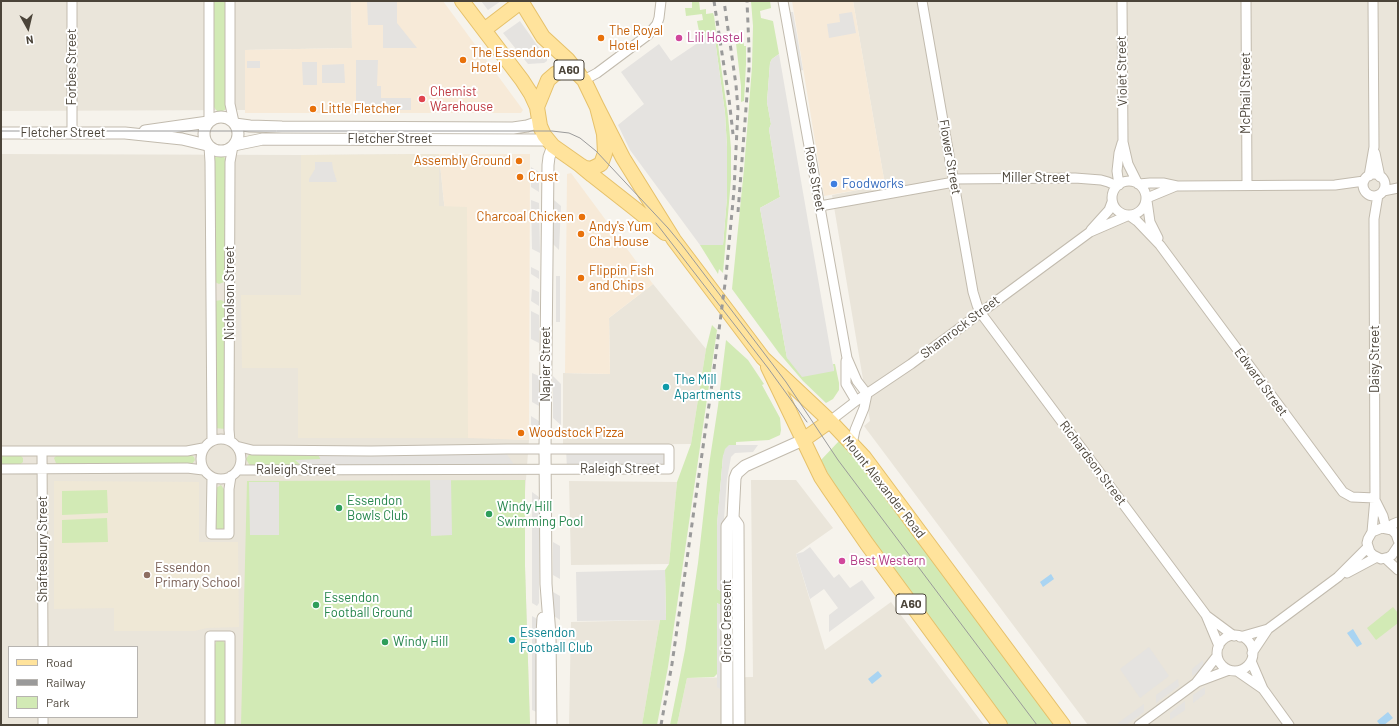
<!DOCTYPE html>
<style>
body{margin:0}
#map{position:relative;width:1399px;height:726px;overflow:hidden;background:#f6f3ec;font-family:Barlow,sans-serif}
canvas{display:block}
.frame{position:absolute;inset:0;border:2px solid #4b4439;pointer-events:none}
.legend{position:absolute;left:8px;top:646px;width:130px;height:72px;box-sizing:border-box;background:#fff;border:1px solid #b7b4b0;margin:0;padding:5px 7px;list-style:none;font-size:12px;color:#4b4439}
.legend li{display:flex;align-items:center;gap:8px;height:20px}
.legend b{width:20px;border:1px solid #b7b4b0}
.north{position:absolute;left:8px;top:8px;width:40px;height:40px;-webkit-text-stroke:3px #fff;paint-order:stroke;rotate:172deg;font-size:11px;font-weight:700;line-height:16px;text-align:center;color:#4b4439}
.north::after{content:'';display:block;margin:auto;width:14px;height:18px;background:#4b4439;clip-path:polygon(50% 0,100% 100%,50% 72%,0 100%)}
</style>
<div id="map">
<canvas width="1399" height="726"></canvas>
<div class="frame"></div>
<ul class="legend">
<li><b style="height:5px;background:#ffe39c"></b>Road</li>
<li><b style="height:5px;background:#9a9a9a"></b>Railway</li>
<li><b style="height:11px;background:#d2eab5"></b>Park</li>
</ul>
<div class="north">N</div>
</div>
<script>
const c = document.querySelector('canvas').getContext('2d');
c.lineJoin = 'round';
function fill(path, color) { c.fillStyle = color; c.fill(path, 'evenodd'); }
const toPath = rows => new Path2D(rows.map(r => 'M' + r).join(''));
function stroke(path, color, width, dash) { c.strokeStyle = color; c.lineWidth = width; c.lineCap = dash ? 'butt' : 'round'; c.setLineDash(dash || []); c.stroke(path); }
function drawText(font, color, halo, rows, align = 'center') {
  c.font = font + ' Barlow,sans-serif'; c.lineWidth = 4; c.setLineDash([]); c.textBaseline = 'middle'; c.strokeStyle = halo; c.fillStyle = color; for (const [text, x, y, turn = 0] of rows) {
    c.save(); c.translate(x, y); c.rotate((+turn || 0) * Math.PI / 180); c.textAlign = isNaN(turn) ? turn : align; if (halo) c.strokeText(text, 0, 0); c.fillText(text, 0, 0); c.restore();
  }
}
fill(toPath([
 [1,1,351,1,352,48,245,50,245,110,1,111],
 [853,1,1398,1,1398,725,1088,725,864,426,870,421,832,195,885,185],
 [1,154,301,155,439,154,468,437,529,440,525,492,525,566,530,725,1,725],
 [9,647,137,647,137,717,9,717],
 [653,284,706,349,691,444,563,445,563,373,610,374,609,318],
 [751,480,796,480,833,528,796,554,825,650,891,602,984,725,677,725,687,678,753,677],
 [569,481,677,482,669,564,571,565],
 [660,620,642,725,569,725,571,622]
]), '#eae5da');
fill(toPath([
 [351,1,443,1,523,110,521,113,245,113,245,50,352,48],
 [792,1,853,1,885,185,824,196],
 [439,154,530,154,529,440,468,438],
 [571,173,653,284,609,318,610,374,565,373,567,174]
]), '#f7ead8');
fill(toPath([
 [439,154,439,206,467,207,468,438,298,438,298,368,242,368,241,295,301,295,301,155],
 [54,481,199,482,199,542,238,542,239,627,207,628,195,631,114,631,114,608,54,609]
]), '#efe8d6');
fill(toPath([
 [213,1,225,1,226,106,225,110,220,112,217,111,214,107],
 [692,1,699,1,700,10,706,9,706,14,713,13,714,16,728,116,731,148,731,179,723,273,719,269,718,274,700,245,723,245,727,197,727,147,725,113,714,32,701,41,697,21,703,20,702,14,686,16,685,8,692,8],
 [751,1,770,1,771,8,760,11,761,18,773,21,779,54,772,59,770,63,767,102,771,124,769,129,780,197,760,208,787,358,834,371,833,364,835,364,839,383,839,390,833,399,826,403,803,381,779,353,732,289,744,169,752,67,753,26],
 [743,34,744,46,746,46,746,64,744,101,741,102,741,86,735,35],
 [217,155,224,156,226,163,226,278,224,282,219,284,215,282,214,278,214,158],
 [221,300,223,301,225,304,226,429,214,428,215,301],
 [712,325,717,330,668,667,657,725,642,725,660,620,666,620,665,570,669,564,677,482,691,444,706,349],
 [726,340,748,360,764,384,762,385,780,418,781,430,780,435,769,440,736,442,736,445,731,445,723,456,717,525,717,589,724,593,724,607,717,603,717,674,714,677,687,678,677,725,670,725,685,650,698,563,709,465,718,406],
 [839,441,861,463,1056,725,1007,725,867,538,854,511,832,481,821,460],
 [250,453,317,453,321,460,296,460,302,466,250,466,246,459],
 [58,454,189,454,194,457,195,460,192,464,57,466,54,458],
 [1,455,20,455,23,458,23,462,18,466,1,466],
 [525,480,525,566,530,725,241,725,247,481],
 [221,485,225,491,225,528,218,530,215,527,216,488],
 [107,490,108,513,62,515,62,491],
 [107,518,108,542,62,543,62,520],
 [1393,607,1398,613,1398,623,1376,640,1367,628],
 [217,640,223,640,226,646,226,725,215,725,215,645]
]), '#d2eab5');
fill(toPath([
 [367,1,397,1,397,23,417,48,383,48,383,25,368,25],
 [481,1,501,1,488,10],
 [790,12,793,12,803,70,800,71],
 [852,12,856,33,829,38,827,24,840,22,839,14],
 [520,21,547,59,547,61,544,63,528,64,503,33],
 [714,32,725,113,727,147,727,197,723,245,700,245,630,150,618,125,644,104,621,72,659,44,671,61],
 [779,54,834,371,802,377,787,358,760,208,780,197,769,129,771,124,767,102,770,63,772,59],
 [356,60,378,60,377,86,381,86,381,98,411,98,411,110,356,110],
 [247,61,260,61,260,68,247,68],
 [302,62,317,62,317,85,303,85],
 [344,64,345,83,322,83,322,65],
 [315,162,332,162,333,169,337,182,309,182,309,179,315,169],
 [531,167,539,172,539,192,531,187],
 [531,200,539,203,540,253,532,249],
 [554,200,561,206,559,250,553,244],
 [531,267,539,271,539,279,531,274],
 [556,276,560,276,560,322,556,322],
 [532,289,539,292,539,306,531,301],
 [531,311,539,315,539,343,531,339],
 [532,373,539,376,539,406,532,402],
 [553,376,561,384,561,425,553,418],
 [531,416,539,421,539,429,531,425],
 [729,445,758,445,753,452,735,453,731,457,727,479,724,519,724,593,717,589,717,525,723,456,725,449],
 [566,449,669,449,669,469,567,469],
 [317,453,506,453,515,466,302,466,295,460,321,459],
 [430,480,451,480,452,535,431,536],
 [249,482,279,482,279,535,250,535],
 [532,492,539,497,539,603,537,606,532,603],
 [553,542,560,546,560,579,553,575],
 [810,547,834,578,839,574,850,588,862,580,875,598,829,632,829,615,838,608,824,589,810,599,796,554,803,552],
 [665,570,666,620,577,621,576,572],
 [553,592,560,596,560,620,554,616],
 [717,603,724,607,722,690,717,687],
 [532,616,539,620,539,713,532,710],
 [1149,647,1169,676,1140,698,1120,669],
 [1203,660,1204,668,1192,676,1192,669],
 [1178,679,1179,686,1156,703,1156,695],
 [1205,687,1205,694,1193,703,1193,695],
 [1185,701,1185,710,1170,720,1170,713],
 [1144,704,1144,712,1126,725,1118,725,1118,723]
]), '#e5e3e0');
fill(toPath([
 [1051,574,1054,579,1043,587,1040,582],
 [1353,629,1362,644,1357,647,1347,633],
 [878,671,882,676,872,684,868,679],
 [1388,712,1393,718,1384,725,1380,725,1377,721]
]), '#a9d4f2');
const minor = toPath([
 [72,1,72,133],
 [209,1,209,120],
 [230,1,230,104,234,122],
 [783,1,847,358,857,381,867,394],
 [922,1,973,292,977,305,980,312,1206,615,1219,646],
 [1122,1,1123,142,1128,164,1138,184],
 [1246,1,1247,185],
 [584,80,597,73,648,35,657,24,659,18,661,1],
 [209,147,210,162,212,441],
 [1375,153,1380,177],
 '1363 185a11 11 0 1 1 22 0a11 11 0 1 1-22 0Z',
 [1369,176,1374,147,1373,1],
 [953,179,1075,178,1101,180,1108,182,1117,186],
 '1112 198a17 17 0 1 1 34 0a17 17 0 1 1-34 0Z',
 [1139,184,1150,183,1163,183,1177,186,1335,185,1364,181],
 [1119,185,1117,171,1119,153,1122,143],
 [1383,191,1398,188],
 [1147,198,1176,186],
 [1147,201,1150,222,1158,238],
 [820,206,954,182],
 [1130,216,1137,221,1160,245,1343,492,1352,497,1375,498],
 [1091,230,1109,210,1112,202],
 [846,361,846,384,856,401],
 [830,421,856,401,911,364,1090,232,1127,216],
 '201 459a20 20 0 1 1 40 0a20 20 0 1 1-40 0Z',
 [230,441,229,430,230,162,233,146],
 [852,444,855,430,864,408,867,394],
 [236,446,252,450,371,451,507,449,669,449,669,469,238,470],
 [1,451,187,451,203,448],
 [42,451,43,647],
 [1,469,187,468,203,470],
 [212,477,211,534,229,534,229,489,231,476],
 [1375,500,1383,516,1386,528],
 [1387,528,1393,524,1398,522],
 [1372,532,1375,498,1374,219,1378,195],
 [1398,540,1396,534,1392,530,1382,528,1372,532,1368,539,1367,543,1370,552,1373,555,1381,559,1389,557,1392,555,1398,546],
 [1385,558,1398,570],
 [1347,573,1377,557],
 [1207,616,1234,636],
 '1217 653a18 18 0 1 1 36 0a18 18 0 1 1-36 0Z',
 [1240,637,1268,629,1338,577,1368,547],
 [1252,653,1268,629],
 [1251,661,1263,689,1289,725],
 [1237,671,1263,689],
 [1197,682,1229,670],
 [43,717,43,725],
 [210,725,210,636,230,636,230,725],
 [1139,725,1196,683,1217,656]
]);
const tertiary = toPath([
 '204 134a17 17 0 1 1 34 0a17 17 0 1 1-34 0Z',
 [235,124,250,126,282,127,513,128,527,126,539,122],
 [145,131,208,122],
 [1,133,125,133,182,139,207,145],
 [234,145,263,139,547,140],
 [733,518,738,525,739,725],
 [542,725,542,634,543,618],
 [551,725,550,635,546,584,545,449,548,165,549,157,553,146],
 [727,725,727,526,733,518,735,478,737,473,745,466,803,440]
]);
const primary = toPath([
 [462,1,522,80,531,94,537,107],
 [521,1,543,37,568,60,579,74],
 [484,30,522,1],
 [597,107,623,158,674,240,763,358,830,421,864,457,1063,725],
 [580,165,585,168,591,169,601,164,605,153,604,134,597,107,584,80,576,72,568,70,563,70,555,74,548,80,537,107,540,126,544,135,553,146,580,165,592,175,634,208,665,233],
 [768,367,821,477,829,489,867,544,1000,725],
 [803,440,830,421]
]);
stroke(minor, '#c2bbae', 11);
stroke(tertiary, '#c2bbae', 13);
stroke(primary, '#e6c16a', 16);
stroke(minor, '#fff', 9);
stroke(tertiary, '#fff', 11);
stroke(primary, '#ffe39c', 14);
stroke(toPath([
 [1,131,552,131,569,133,580,138,596,151,668,228,682,245,786,382,838,460,1037,725],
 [656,223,768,368,807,422]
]), '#9a9a9a', 1);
stroke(toPath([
 [714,1,729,99,733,134],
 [738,212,749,69,749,48,747,1],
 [661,725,672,664,712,384,726,276,734,190,738,109,736,85,724,1]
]), '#9a9a9a', 3, [5, 5]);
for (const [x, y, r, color] of [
 [601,38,4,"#e8710a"],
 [679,38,4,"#d1479c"],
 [463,60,4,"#e8710a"],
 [422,99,4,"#e0444e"],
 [313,109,4,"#e8710a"],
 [519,161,4,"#e8710a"],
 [520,177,4,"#e8710a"],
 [834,184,4,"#3f7fe0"],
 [582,217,4,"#e8710a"],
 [581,234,4,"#e8710a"],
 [581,278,4,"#e8710a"],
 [666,387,4,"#0f9aa8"],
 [521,433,4,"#e8710a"],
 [339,508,4,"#2e9e5b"],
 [489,514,4,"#2e9e5b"],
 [842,561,4,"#d1479c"],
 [147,575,4,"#8d6e63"],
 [316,605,4,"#2e9e5b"],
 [512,640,4,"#0f9aa8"],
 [385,642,4,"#2e9e5b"]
]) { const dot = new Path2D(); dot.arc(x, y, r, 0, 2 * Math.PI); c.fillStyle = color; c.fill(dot); stroke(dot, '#fff', 1.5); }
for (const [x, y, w] of [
 [569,70,30],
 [911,604,30]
]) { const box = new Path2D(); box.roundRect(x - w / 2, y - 10, w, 20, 3); c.fillStyle = '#fff'; c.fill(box); stroke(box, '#4b4439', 1); }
drawText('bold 12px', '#4b4439', null, [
 ["A60",569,70],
 ["A60",911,604]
]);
drawText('13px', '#c56008', '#fff', [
 ["The Royal",609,31],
 ["Hotel",609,46],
 ["The Essendon",471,53],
 ["Hotel",471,68],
 ["Little Fletcher",321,109],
 ["Assembly Ground",511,161,"right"],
 ["Crust",528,177],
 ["Charcoal Chicken",574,217,"right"],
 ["Andy's Yum",589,227],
 ["Cha House",589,242],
 ["Flippin Fish",589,271],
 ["and Chips",589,286],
 ["Woodstock Pizza",529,433]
], 'left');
drawText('13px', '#b23c85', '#fff', [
 ["Lili Hostel",687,38],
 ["Best Western",850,561]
], 'left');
drawText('13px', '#4b4439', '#fff', [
 ["Forbes Street",72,67,-90],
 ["Violet Street",1122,71,-91],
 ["McPhail Street",1246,93,-90],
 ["Fletcher Street",63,133],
 ["Fletcher Street",390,139],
 ["Flower Street",950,157,80],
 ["Miller Street",1036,178],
 ["Rose Street",815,179,80],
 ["Nicholson Street",230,293,-90],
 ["Shamrock Street",960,327,-37],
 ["Daisy Street",1375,359,-90],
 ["Napier Street",546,364,-90],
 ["Edward Street",1261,382,54],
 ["Richardson Street",1093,463,53],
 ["Raleigh Street",620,469],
 ["Raleigh Street",296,470],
 ["Mount Alexander Road",884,487,52],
 ["Shaftesbury Street",43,549,-90],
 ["Grice Crescent",727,621,-90]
]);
drawText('13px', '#be3a42', '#fff', [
 ["Chemist",430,92],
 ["Warehouse",430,107]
], 'left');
drawText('13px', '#366cbe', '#fff', [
 ["Foodworks",842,184]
], 'left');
drawText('13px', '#0d838f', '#fff', [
 ["The Mill",674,380],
 ["Apartments",674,395],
 ["Essendon",520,633],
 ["Football Club",520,648]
], 'left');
drawText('13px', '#27864d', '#fff', [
 ["Essendon",347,501],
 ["Bowls Club",347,516],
 ["Windy Hill",497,507],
 ["Swimming Pool",497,522],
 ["Essendon",324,598],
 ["Football Ground",324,613],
 ["Windy Hill",393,642]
], 'left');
drawText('13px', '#785e54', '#fff', [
 ["Essendon",155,568],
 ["Primary School",155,583]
], 'left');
</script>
